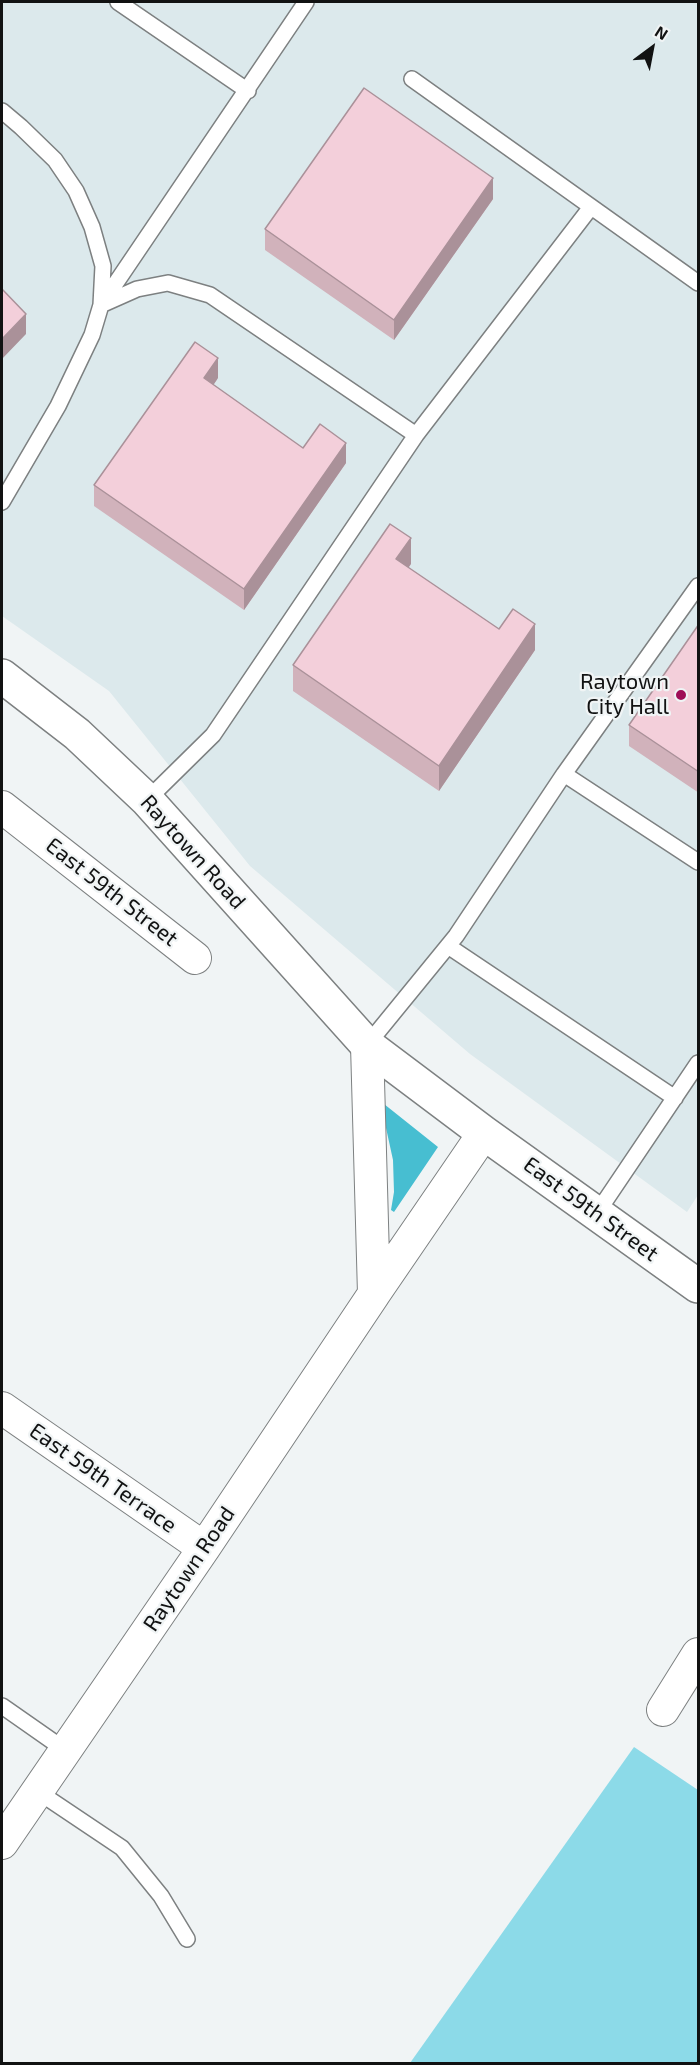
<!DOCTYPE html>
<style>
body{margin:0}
#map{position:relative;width:700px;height:2065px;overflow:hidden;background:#f0f4f5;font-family:"Exo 2",sans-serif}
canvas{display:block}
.frame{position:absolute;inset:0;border:3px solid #111212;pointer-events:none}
.north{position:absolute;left:622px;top:18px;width:60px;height:60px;-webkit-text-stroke:4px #f0f4f5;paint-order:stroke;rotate:32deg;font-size:16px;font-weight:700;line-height:24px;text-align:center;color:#111212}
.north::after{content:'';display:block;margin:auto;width:21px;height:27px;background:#111212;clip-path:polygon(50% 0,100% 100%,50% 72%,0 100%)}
</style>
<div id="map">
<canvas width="700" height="2065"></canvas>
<div class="frame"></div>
<div class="north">N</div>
</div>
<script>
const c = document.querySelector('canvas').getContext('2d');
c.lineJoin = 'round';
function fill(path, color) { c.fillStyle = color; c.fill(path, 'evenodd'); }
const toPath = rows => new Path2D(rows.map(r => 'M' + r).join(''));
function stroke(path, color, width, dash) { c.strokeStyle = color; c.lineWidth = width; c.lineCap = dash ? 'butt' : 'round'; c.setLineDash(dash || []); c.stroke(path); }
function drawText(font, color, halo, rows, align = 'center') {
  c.font = font + ' "Exo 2",sans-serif'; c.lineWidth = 4.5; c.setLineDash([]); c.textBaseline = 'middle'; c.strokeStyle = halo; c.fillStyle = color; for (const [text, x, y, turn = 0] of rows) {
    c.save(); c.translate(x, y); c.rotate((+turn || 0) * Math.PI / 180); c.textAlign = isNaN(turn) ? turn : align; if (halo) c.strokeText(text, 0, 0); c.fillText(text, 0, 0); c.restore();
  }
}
fill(toPath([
 [2,2,698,2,698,1195,687,1212,470,1054,250,866,109,691,2,616]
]), '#dce9ec');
fill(toPath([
 [634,1747,698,1790,698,2063,410,2063]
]), '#8cdae8');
fill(toPath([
 [384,1104,438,1147,394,1212,391,1210,394,1192,393,1160,381,1105]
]), '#47bed1');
const lane = toPath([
 [118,2,248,91],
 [412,79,698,283],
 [2,111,21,127,55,160,76,191,92,227,103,266,101,305,137,289,168,283,210,295,416,435],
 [2,502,58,406,92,335,101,305,306,2],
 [564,774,698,862],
 [147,800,213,735,416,435,591,207],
 [448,946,675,1098],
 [367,1045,456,936,564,774,698,586],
 [597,1213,698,1063],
 [2,1706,65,1750],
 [37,1791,122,1848,161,1896,187,1939]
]);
const street = toPath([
 [2,807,195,958],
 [374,1294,484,1133],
 [2,1408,204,1548],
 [663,1710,698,1654],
 [2,1843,204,1548,374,1294,367,1045]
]);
const secondary = toPath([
 [2,676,77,734,147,800,367,1045,484,1133,698,1286]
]);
stroke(lane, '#7d8081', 18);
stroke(street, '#7d8081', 34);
stroke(secondary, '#7d8081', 36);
stroke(lane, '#fff', 15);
stroke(street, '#fff', 32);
stroke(secondary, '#fff', 33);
fill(toPath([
 [493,199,394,340,265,250,265,229],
 [218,378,213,385,303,448,346,463,244,610,94,506,94,485],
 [411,564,408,568,499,629,535,650,439,791,293,691,293,665],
 [699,624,699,793,629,746,629,725]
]), '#d1b2bb');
fill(toPath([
 [493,178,493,199,394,340,394,320],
 [26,314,26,334,2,359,2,339],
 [218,358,218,378,204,399,204,378],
 [346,443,346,463,244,610,244,589],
 [411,538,411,564,396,585,396,559],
 [535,624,535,650,439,791,439,766]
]), '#aa9199');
const building = toPath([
 [364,88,493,178,394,320,265,229,364,88],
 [2,289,26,314,2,339,2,289],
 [195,342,218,358,204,378,303,448,320,424,346,443,244,589,94,485,195,342],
 [390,524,411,538,396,559,499,629,513,609,535,624,439,766,293,665,390,524],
 [699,624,699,772,629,725,699,624]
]);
fill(building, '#f3cfda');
stroke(building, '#aa9199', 1.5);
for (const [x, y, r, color] of [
 [681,695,6,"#9f0e57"]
]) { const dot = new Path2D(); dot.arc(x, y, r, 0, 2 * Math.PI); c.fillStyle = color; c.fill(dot); stroke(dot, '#f0f4f5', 2); }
drawText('22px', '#111212', '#f0f4f5', [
 ["Raytown",669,682],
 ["City Hall",669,707]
], 'right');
drawText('22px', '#111212', '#f0f4f5', [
 ["Raytown Road",193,852,48],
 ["East 59th Street",112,892,38],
 ["East 59th Street",591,1209,36],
 ["East 59th Terrace",103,1478,35],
 ["Raytown Road",189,1569,-56]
]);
</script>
